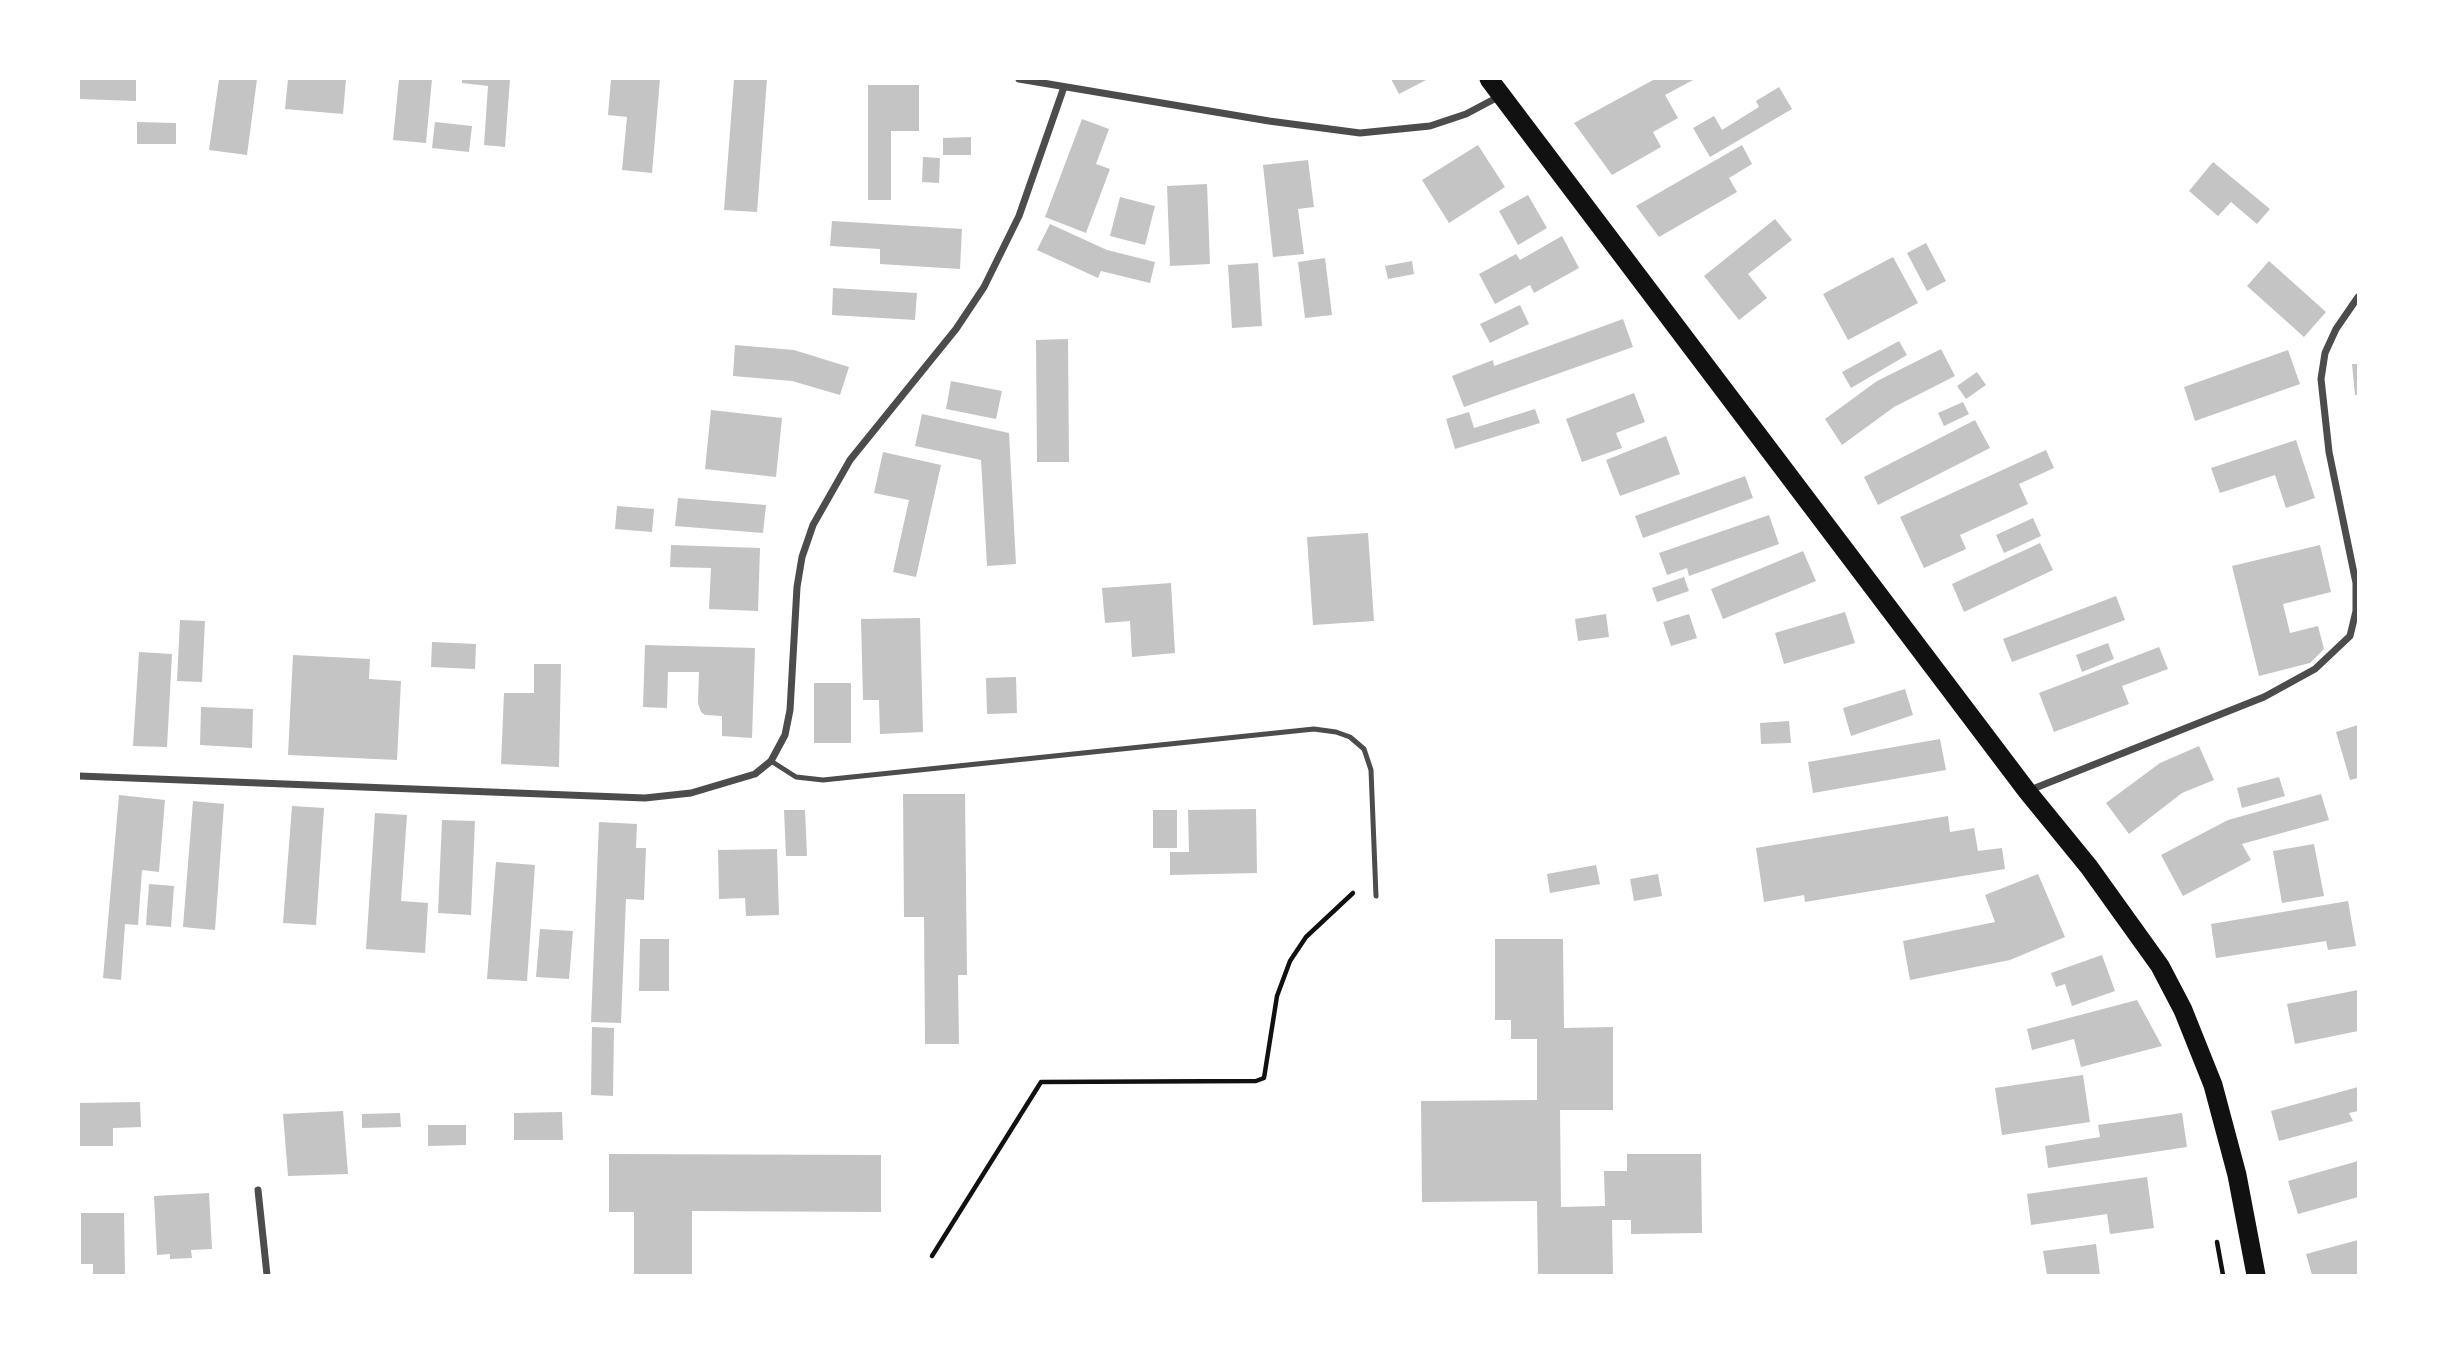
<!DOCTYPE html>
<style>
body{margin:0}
#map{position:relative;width:2437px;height:1354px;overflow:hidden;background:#fff;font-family:"Times New Roman",serif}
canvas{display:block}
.frame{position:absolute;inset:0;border:80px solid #fff;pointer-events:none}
</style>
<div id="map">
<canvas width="2437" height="1354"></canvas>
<div class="frame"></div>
</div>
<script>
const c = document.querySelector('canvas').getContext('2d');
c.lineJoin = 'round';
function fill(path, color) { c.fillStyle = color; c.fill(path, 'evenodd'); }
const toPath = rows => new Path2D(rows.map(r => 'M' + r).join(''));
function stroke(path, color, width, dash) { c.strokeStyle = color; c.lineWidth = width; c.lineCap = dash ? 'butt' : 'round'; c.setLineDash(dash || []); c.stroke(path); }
fill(toPath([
 [79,79,136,79,136,101,79,99],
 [219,79,257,79,247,155,209,150],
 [288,79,346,79,343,114,285,109],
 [399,79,432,79,426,143,393,140],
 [462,79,510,79,505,147,484,145,488,86,462,83],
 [611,79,660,79,652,173,622,170,627,117,608,115],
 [734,79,767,79,757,212,724,210],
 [1391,79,1428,79,1399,94],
 [1655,79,1695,79,1665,95,1678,118,1653,132,1661,147,1612,175,1574,123],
 [868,85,919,85,919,131,891,131,891,200,868,200],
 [1779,87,1792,109,1710,157,1693,128,1714,116,1722,130,1759,107,1756,101],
 [1082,119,1109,129,1096,164,1110,169,1086,233,1045,217],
 [137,122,176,123,176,144,137,144],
 [435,122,472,126,469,152,432,148],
 [971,137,971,155,943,155,943,138],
 [1478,145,1505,187,1449,223,1422,180],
 [1742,145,1752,164,1729,178,1737,192,1659,237,1636,206],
 [923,157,940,158,939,183,922,182],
 [1308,160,1314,207,1298,209,1304,254,1273,257,1263,165],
 [2213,162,2270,209,2257,224,2231,202,2218,216,2189,191],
 [1207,184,1210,264,1170,266,1167,186],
 [1528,195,1547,228,1518,245,1499,211],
 [1120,197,1155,206,1145,245,1110,236],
 [1775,219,1792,240,1748,274,1767,298,1739,320,1704,276],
 [832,221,962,229,960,269,880,264,880,249,830,246],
 [1050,224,1107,250,1155,262,1150,283,1101,271,1098,278,1037,250],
 [1562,236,1579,268,1534,293,1530,285,1495,304,1479,274,1516,254,1520,260],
 [1926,243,1946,281,1927,291,1907,253],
 [1893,257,1918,303,1848,340,1823,294],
 [1325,258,1332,315,1305,318,1298,262],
 [1412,261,1414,274,1388,279,1385,266],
 [2269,261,2326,312,2304,337,2247,286],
 [1258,263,1262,326,1232,328,1228,265],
 [833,288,917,293,915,320,832,315],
 [1520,305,1529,324,1490,343,1480,324],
 [1623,319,1633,347,1464,407,1452,376,1493,360,1494,366],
 [1068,339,1069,462,1037,462,1036,340],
 [1899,341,1907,355,1851,388,1842,372],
 [735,345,794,350,849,367,840,395,792,381,733,376],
 [1941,349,1955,376,1894,407,1842,445,1825,419,1877,381],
 [2288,350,2300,384,2195,421,2184,387],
 [2352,364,2358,364,2358,395,2355,395],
 [1977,372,1986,385,1966,399,1957,386],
 [951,381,1002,391,996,419,946,409],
 [1634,393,1645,422,1616,433,1622,448,1582,462,1566,419],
 [1963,402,1969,414,1944,426,1938,413],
 [1535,409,1540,423,1455,449,1446,419,1469,412,1474,428],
 [711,410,782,418,776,477,705,469],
 [922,414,1009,433,1016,564,987,566,981,460,915,446],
 [1975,420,1990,448,1878,505,1864,477],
 [1666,436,1680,474,1620,496,1606,460],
 [2296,440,2315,498,2286,508,2275,475,2220,493,2211,468],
 [2046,450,2054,468,2019,484,2028,504,1960,535,1966,549,1924,568,1900,517],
 [883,452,941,465,916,577,893,572,909,500,874,493],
 [1745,476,1753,498,1643,538,1635,516],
 [678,498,766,505,763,533,675,526],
 [617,506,654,509,652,532,615,529],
 [1769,515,1779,544,1689,576,1687,568,1667,575,1659,553],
 [2033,518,2041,536,2004,553,1996,535],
 [1368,533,1374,621,1313,625,1307,537],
 [2040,543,2053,570,1964,612,1952,584],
 [671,545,760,548,758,611,709,609,711,568,670,567],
 [2320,545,2331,592,2283,604,2290,633,2318,626,2324,649,2310,663,2259,676,2232,566],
 [1803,551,1816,581,1723,619,1711,589],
 [1684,577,1689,591,1657,602,1652,588],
 [1171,583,1175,653,1132,657,1130,621,1105,623,1102,588],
 [2116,596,2125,620,2012,662,2003,639],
 [1845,612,1855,643,1784,664,1775,633],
 [1606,614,1609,637,1578,641,1575,619],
 [1689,614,1697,638,1671,646,1663,622],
 [920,618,923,732,880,734,879,700,863,700,861,619],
 [180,620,205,621,202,682,177,681],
 [432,642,476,644,475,669,431,667],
 [2108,643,2114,659,2082,672,2076,655],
 [645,645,755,648,752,738,722,736,722,716,705,715,701,712,698,703,699,672,668,672,667,708,643,707],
 [2159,647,2168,669,2122,686,2129,704,2054,732,2039,693],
 [139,652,172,654,167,747,133,746],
 [293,655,370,659,369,679,401,681,397,760,288,755],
 [534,664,561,664,559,767,501,764,504,693,534,693],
 [1016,677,1017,713,987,714,986,678],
 [814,683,851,683,851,743,814,743],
 [1905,689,1913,715,1851,736,1843,708],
 [201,707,253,709,252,748,200,745],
 [1789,721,1791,743,1761,744,1760,723],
 [2358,725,2358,778,2350,780,2336,732],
 [1940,739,1946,770,1813,793,1808,762],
 [2199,746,2214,780,2182,793,2129,834,2106,803,2160,763],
 [2279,777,2285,796,2242,808,2237,788],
 [903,794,965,794,967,975,958,975,959,1044,925,1044,924,917,904,917],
 [2321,794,2329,820,2242,844,2251,860,2183,896,2161,855,2228,820],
 [119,795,165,800,159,872,142,870,138,925,125,924,121,980,103,978],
 [193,801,224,804,215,930,183,927],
 [292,806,324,808,316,925,283,923],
 [1256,809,1257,873,1170,875,1170,852,1189,852,1188,810],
 [784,810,805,810,807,856,786,856],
 [1153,810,1177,810,1177,848,1153,848],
 [375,813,407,815,401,901,428,903,425,953,366,949],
 [1948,816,1950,832,1974,828,1978,851,2002,848,2005,869,1805,902,1804,895,1764,902,1756,848],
 [442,820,475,821,471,915,438,913],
 [599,822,637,824,636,848,646,848,644,900,626,899,621,1023,591,1022],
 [2314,844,2324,896,2282,903,2273,851],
 [777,849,779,915,746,916,745,898,719,899,718,850],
 [496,862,535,865,527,981,487,979],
 [1596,865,1600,884,1550,893,1547,874],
 [1658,874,1662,896,1634,901,1630,879],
 [2038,874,2065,937,2010,960,1910,980,1903,941,1995,922,1985,895],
 [149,884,174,886,171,927,146,925],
 [2348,901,2356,946,2328,950,2326,941,2216,958,2211,924],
 [540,929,573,931,569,979,536,977],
 [640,939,669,939,669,991,639,991],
 [1495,939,1563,939,1564,1028,1613,1027,1613,1110,1560,1110,1561,1207,1605,1206,1604,1171,1627,1171,1627,1154,1701,1154,1702,1233,1631,1234,1631,1220,1612,1220,1613,1275,1538,1275,1537,1201,1422,1202,1421,1101,1537,1100,1537,1039,1511,1039,1511,1020,1495,1020],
 [2102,955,2115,991,2072,1006,2065,984,2056,987,2051,973],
 [2358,990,2358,1031,2295,1044,2287,1004],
 [2137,1000,2162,1046,2081,1067,2074,1039,2032,1050,2027,1029],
 [592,1027,614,1028,613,1096,591,1095],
 [2083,1075,2090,1122,2002,1135,1995,1088],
 [2358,1087,2358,1111,2349,1113,2353,1121,2279,1141,2271,1111],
 [140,1102,141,1127,113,1128,113,1146,79,1146,79,1103],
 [343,1111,348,1174,288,1176,283,1114],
 [562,1112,563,1140,514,1140,514,1113],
 [400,1113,401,1127,362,1128,362,1114],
 [2182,1113,2187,1147,2048,1168,2045,1146,2100,1137,2098,1125],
 [428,1125,466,1125,466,1145,428,1146],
 [609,1154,881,1155,881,1212,692,1211,692,1275,634,1275,634,1212,609,1212],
 [2358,1161,2358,1197,2298,1214,2288,1181],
 [2147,1177,2154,1228,2110,1234,2107,1214,2031,1225,2027,1194],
 [209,1193,212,1249,191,1250,192,1258,170,1259,170,1254,157,1255,154,1196],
 [81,1213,124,1213,125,1275,93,1275,93,1264,81,1264],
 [2358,1240,2358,1275,2312,1275,2306,1254],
 [2096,1244,2100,1275,2047,1275,2043,1251]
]), '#c4c4c4');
stroke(toPath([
 [2217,1242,2223,1275],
 [932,1256,1041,1082,1256,1081,1264,1078,1277,996,1290,961,1306,937,1353,893]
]), '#111', 4.5);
stroke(toPath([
 [771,761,796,777,823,780,1314,729,1336,732,1350,737,1364,749,1371,770,1376,896]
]), '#4c4c4c', 5);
stroke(toPath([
 [1019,79,1269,121,1360,133,1430,126,1466,114,1500,96],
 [79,776,645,798,691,793,755,774,771,761,785,735,790,710,797,587,802,557,813,525,850,460,956,329,984,287,1019,216,1064,87],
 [2030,790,2264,697,2315,669,2350,636,2356,611,2356,583,2329,452,2321,379,2325,353,2336,329,2358,297],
 [258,1190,267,1275]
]), '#4c4c4c', 7);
stroke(toPath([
 [1489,79,2027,791,2089,867,2160,966,2183,1010,2213,1085,2237,1175,2256,1275]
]), '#111', 19);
</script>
